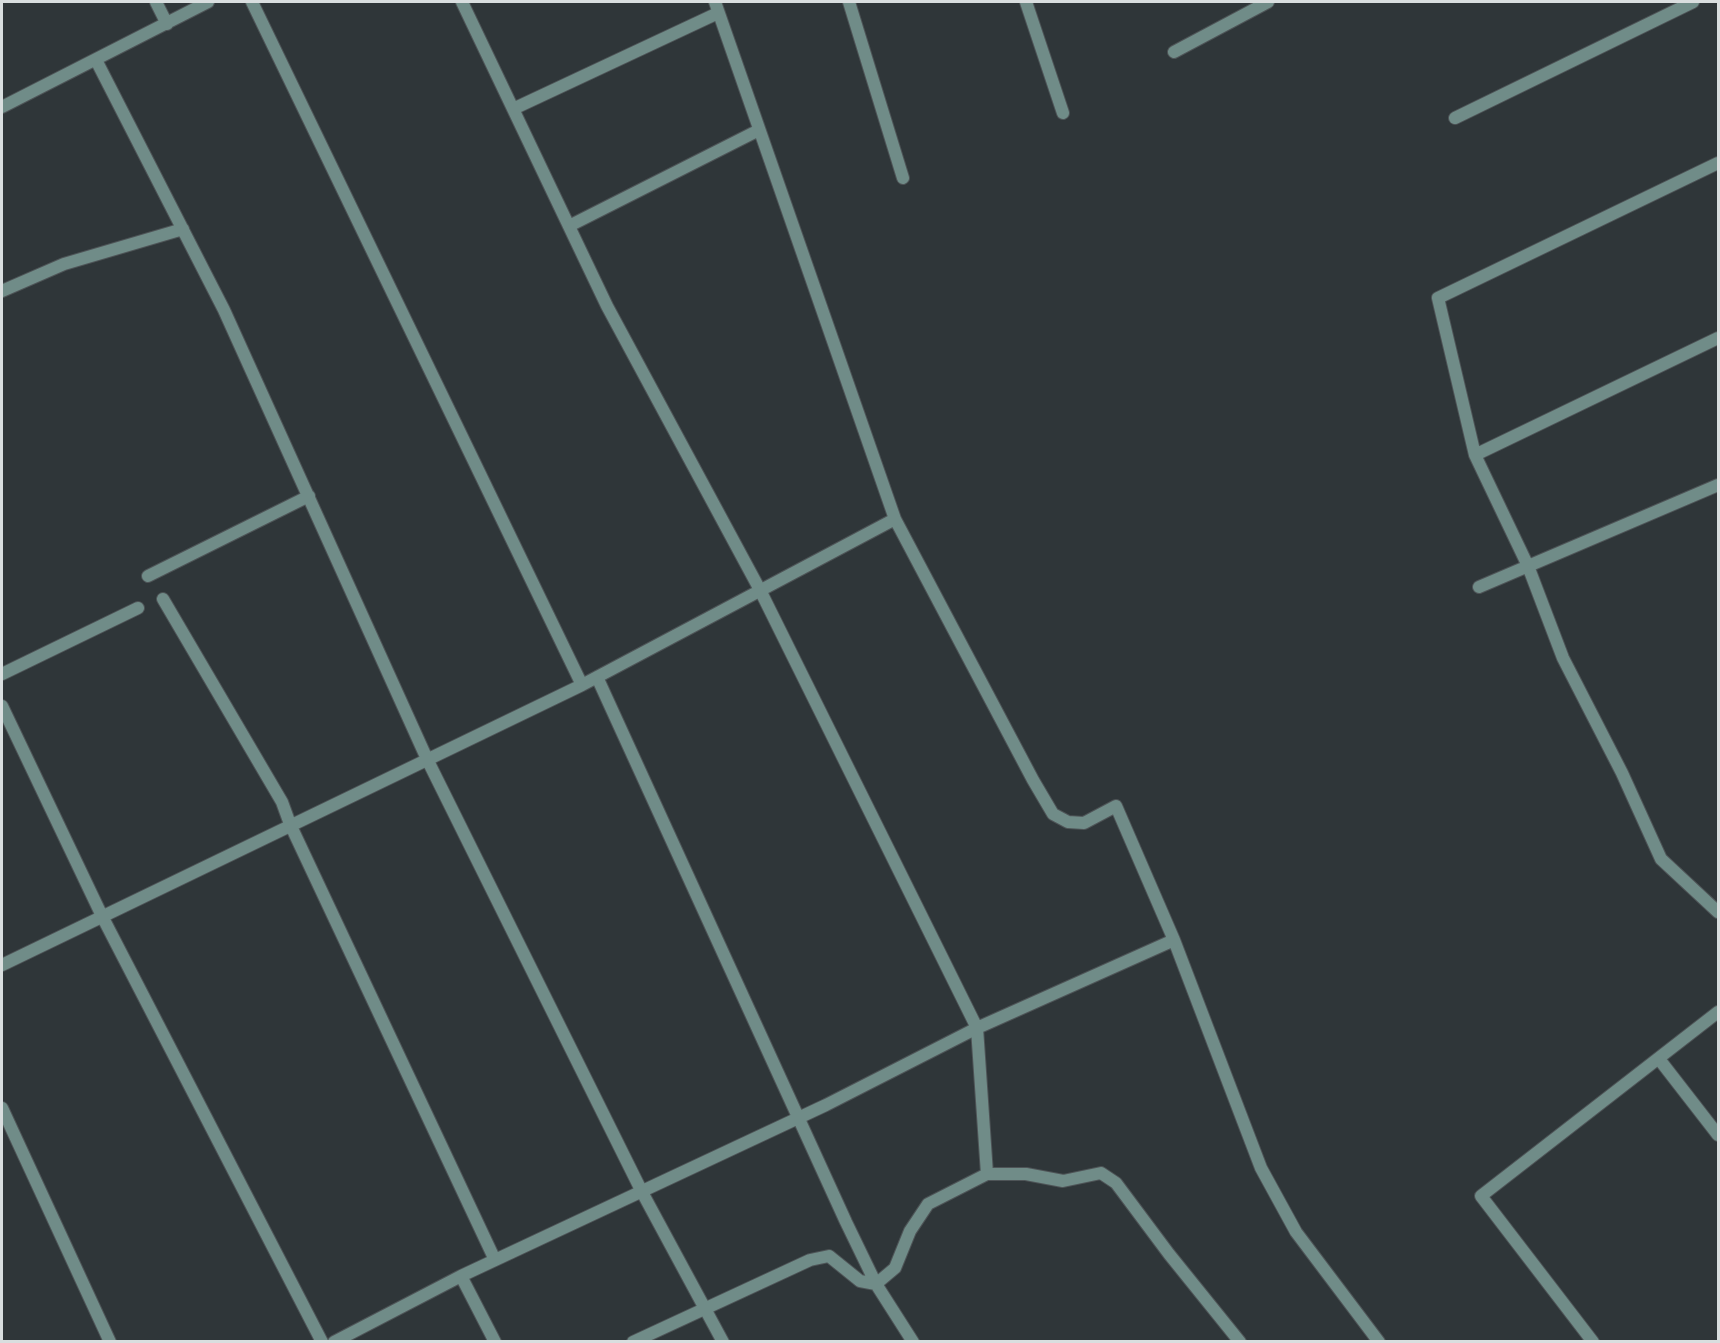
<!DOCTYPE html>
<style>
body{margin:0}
#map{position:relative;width:1720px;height:1343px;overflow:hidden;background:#2f3639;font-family:Cabin,sans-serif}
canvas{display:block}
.frame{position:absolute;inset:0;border:3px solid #d9dedf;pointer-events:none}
</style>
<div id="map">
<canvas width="1720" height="1343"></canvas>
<div class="frame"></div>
</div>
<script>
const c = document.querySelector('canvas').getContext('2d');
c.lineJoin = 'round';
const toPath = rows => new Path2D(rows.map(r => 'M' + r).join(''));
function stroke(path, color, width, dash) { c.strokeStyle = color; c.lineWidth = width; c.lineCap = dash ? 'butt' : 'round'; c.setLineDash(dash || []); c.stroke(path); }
const minor = toPath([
 [156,2,167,24],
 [252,2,582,685],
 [462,2,607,306,760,590,977,1028,987,1174],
 [715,2,895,519,1033,780,1053,814,1068,822,1084,823,1116,806,1174,940,1261,1168,1296,1232,1379,1342],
 [849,2,903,178],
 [1026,2,1063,113],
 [1174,52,1268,2],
 [96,60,224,310,427,759,642,1192,723,1342],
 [2,107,208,2],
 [513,109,718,13],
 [1455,118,1693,2],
 [1718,163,1438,298,1475,455,1528,566,1563,658,1622,773,1661,859,1718,912],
 [569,226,759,130],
 [2,291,64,264,183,229],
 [1475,455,1718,338],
 [148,576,309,496],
 [1479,587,1718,485],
 [163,599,282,802,290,824,495,1260],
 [2,674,138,608],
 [597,677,846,1222,876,1284,913,1342],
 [2,706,102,916,322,1342],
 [2,965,582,685,895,519],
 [1659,1059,1718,1135],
 [2,1108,110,1342],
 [461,1276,495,1342],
 [334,1342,461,1276,826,1105,977,1028,1174,940],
 [633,1342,810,1260,829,1256,860,1281,876,1284,895,1268,910,1231,928,1204,987,1174,1026,1174,1063,1181,1101,1173,1116,1183,1169,1254,1240,1342],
 [1593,1342,1481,1196,1718,1012]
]);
stroke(minor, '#4e5457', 14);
stroke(minor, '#708c88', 12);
</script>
